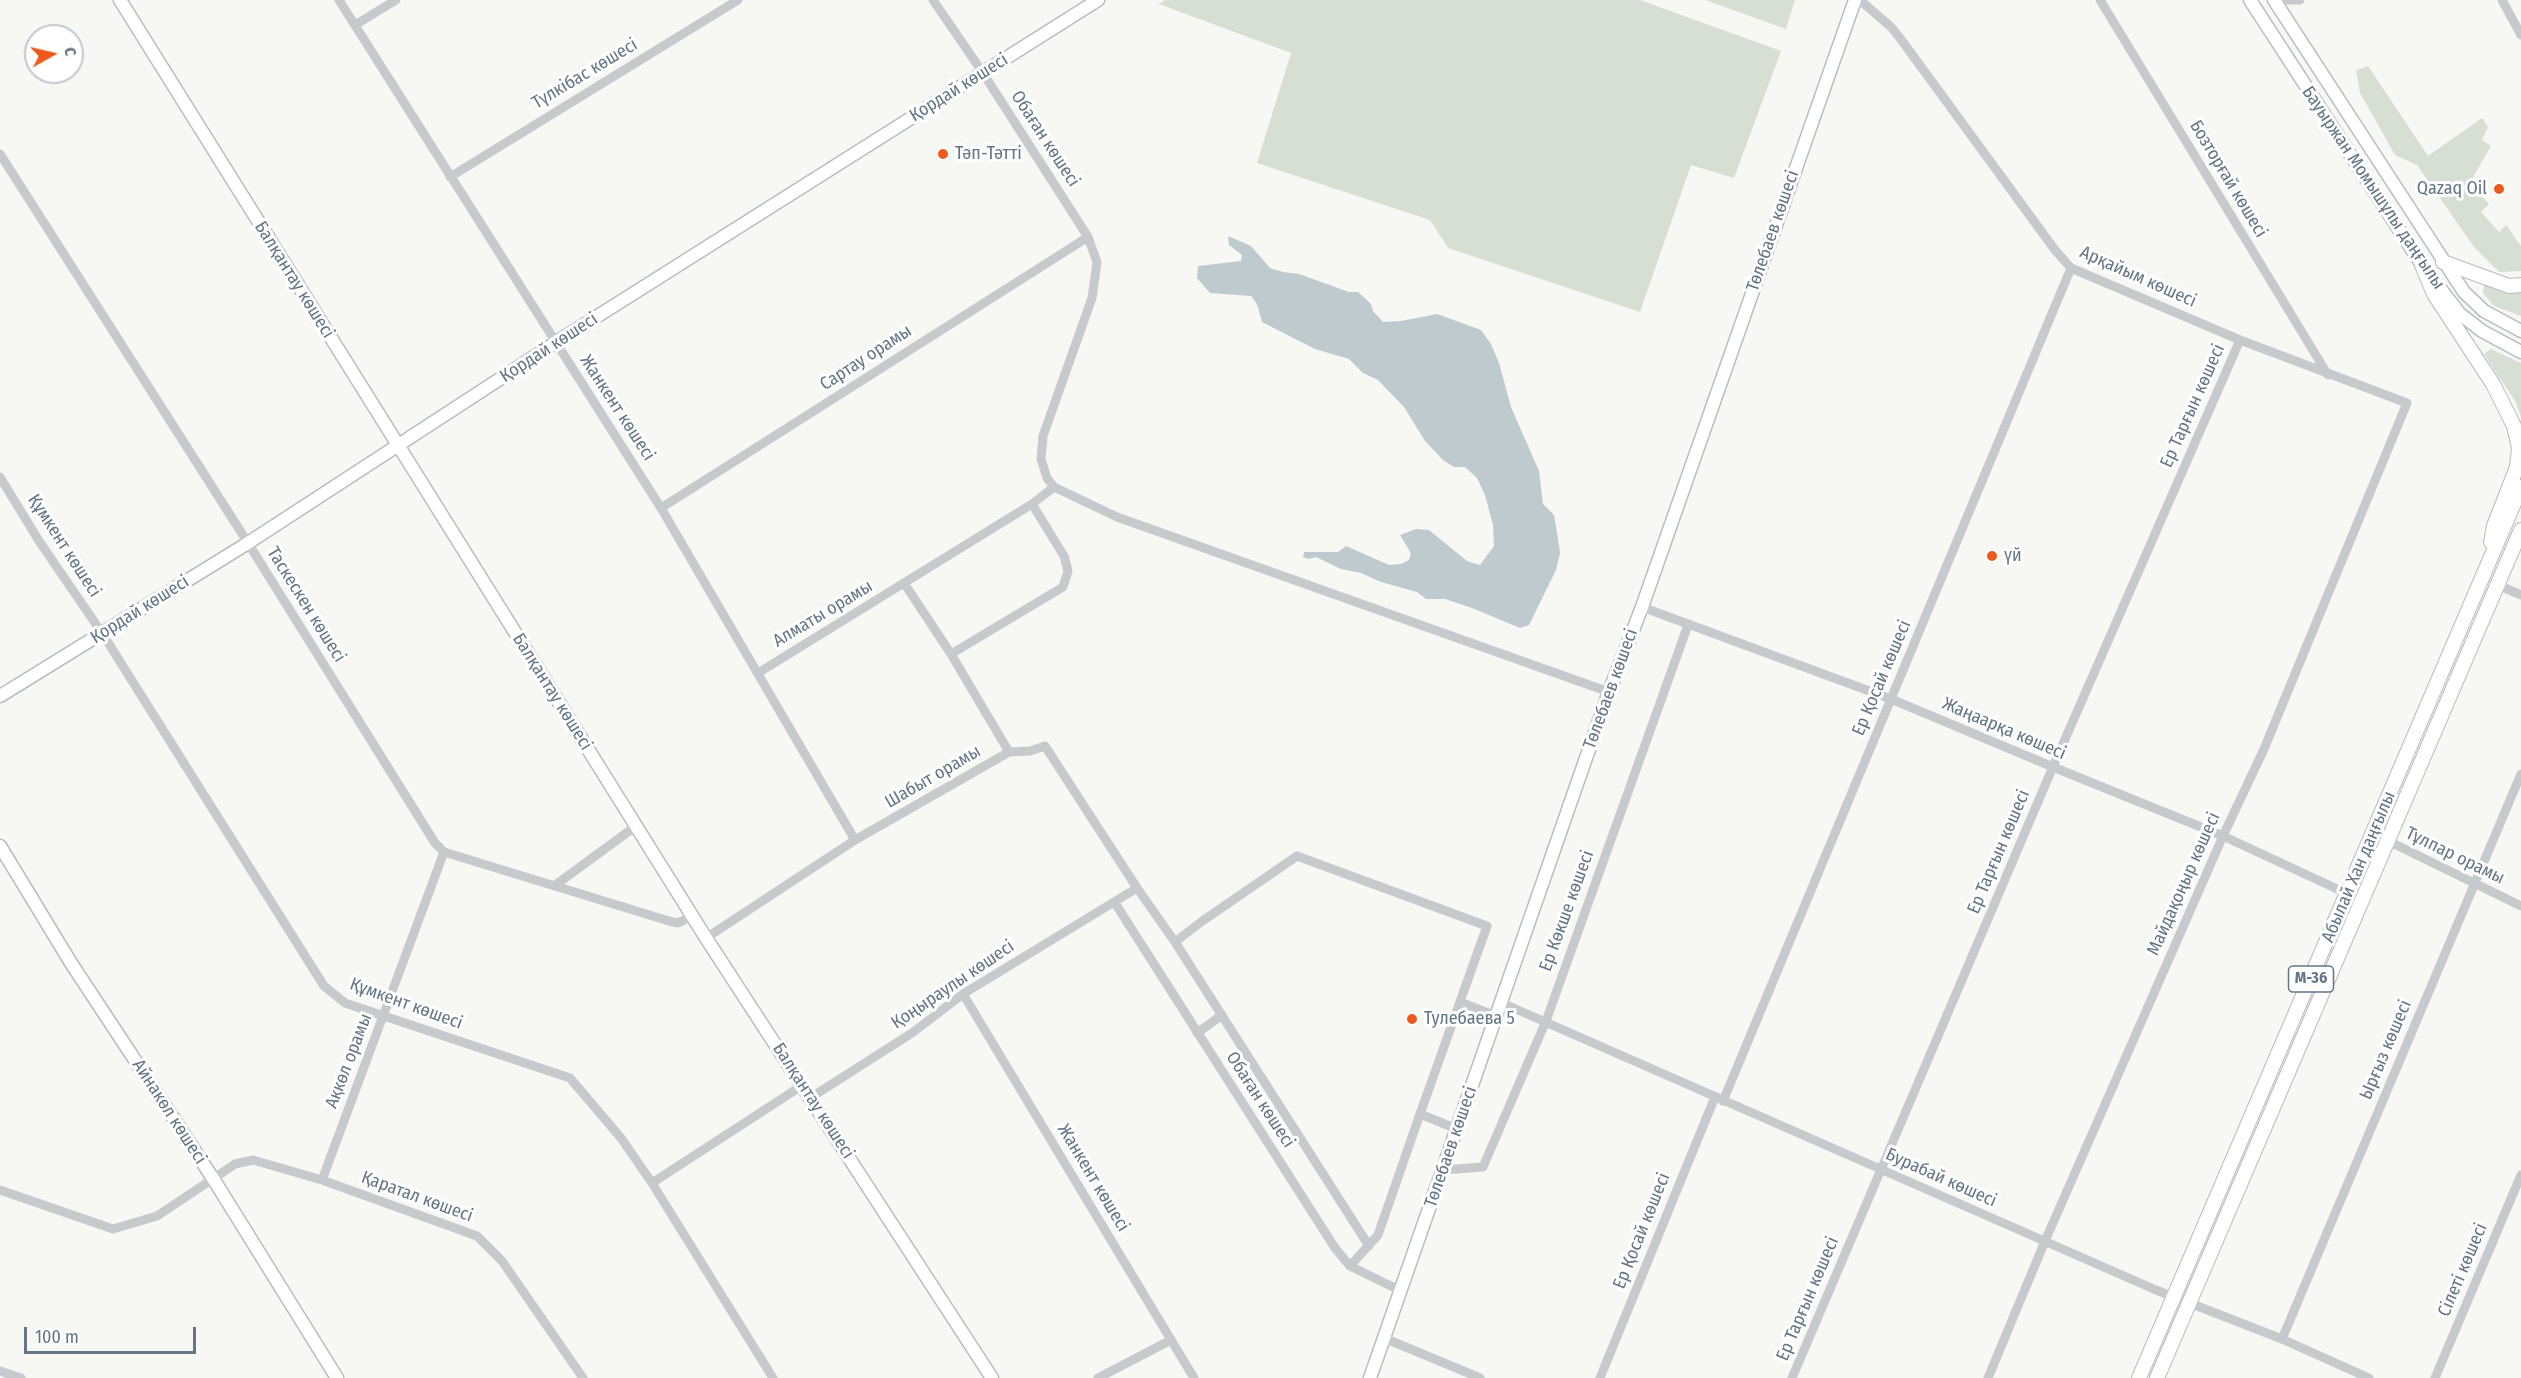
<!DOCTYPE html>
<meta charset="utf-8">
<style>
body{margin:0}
#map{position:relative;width:2521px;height:1378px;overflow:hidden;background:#f7f7f3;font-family:"Fira Sans Condensed",sans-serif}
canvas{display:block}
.north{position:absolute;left:24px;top:24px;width:60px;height:60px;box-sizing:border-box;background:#fff;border:2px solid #c1c8cf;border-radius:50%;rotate:82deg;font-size:16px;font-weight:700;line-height:24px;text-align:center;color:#647586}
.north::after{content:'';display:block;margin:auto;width:21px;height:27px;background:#ee5a1d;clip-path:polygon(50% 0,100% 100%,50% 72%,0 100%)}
.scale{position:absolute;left:24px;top:1327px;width:172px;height:27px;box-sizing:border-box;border:3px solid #647586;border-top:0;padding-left:8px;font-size:18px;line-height:21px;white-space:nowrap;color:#647586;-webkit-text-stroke:4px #fff;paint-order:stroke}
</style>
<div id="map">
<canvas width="2521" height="1378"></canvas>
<div class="north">С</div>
<div class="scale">100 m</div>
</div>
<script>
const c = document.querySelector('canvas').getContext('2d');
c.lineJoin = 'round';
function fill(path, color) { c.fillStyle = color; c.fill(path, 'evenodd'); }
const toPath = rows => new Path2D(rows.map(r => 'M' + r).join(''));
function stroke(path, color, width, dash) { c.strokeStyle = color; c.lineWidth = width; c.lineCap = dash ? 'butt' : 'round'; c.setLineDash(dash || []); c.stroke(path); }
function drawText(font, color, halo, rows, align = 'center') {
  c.font = font + ' "Fira Sans Condensed",sans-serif'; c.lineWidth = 6; c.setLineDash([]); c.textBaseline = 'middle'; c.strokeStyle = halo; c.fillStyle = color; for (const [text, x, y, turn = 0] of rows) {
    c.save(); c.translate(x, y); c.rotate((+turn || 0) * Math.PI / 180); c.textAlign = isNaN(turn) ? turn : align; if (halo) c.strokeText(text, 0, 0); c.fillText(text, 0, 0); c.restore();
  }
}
fill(toPath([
 [1165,0,1640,0,1781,51,1734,178,1691,165,1640,312,1448,248,1430,220,1257,163,1291,53,1159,4],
 [1705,0,1795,0,1786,29],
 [2368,66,2428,156,2482,118,2488,127,2482,140,2491,146,2472,179,2480,194,2489,204,2481,212,2499,232,2506,225,2521,246,2521,271,2499,272,2474,247,2417,165,2395,155,2360,93,2356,70],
 [2484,283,2521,291,2521,316,2494,306,2483,293],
 [2491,349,2521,363,2521,417,2515,401,2484,354]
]), '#d7dfd4');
fill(toPath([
 [1228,236,1251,246,1270,268,1283,272,1299,274,1349,292,1358,292,1371,304,1373,311,1383,322,1401,321,1437,314,1481,330,1491,344,1499,363,1511,407,1539,471,1543,504,1554,515,1558,539,1560,553,1556,570,1529,625,1520,628,1472,608,1445,599,1426,599,1417,592,1381,582,1361,573,1341,569,1316,557,1309,559,1303,557,1304,552,1338,552,1346,546,1389,565,1401,564,1409,560,1411,553,1400,535,1416,529,1429,530,1467,561,1480,565,1494,546,1493,525,1485,495,1477,478,1465,467,1454,467,1443,460,1425,441,1404,407,1378,380,1363,373,1349,359,1315,349,1262,322,1257,304,1251,296,1210,293,1197,278,1198,266,1241,261,1242,255,1229,245]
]), '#bfcacf');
const secondary = toPath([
 [120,0,706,938,992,1378],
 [2250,0,2422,265,2460,314,2482,331,2521,352],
 [2274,0,2464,292,2484,311,2521,331],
 [0,696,248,543,555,343,1098,0],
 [0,846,71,963,214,1180,337,1378],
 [1370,1378,1609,692,1642,607,1855,0]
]);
const primary = toPath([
 [2443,262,2509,286,2521,285],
 [2422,265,2434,294,2493,384,2514,426,2519,448,2517,467,2494,526,2491,542],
 [2139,1378,2521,487],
 [2157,1378,2521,530]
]);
stroke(secondary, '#b8bdc2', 15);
stroke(primary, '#b7bbbf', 16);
stroke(toPath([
 [339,0,661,508,855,840],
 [933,0,983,73,1088,237,1097,262,1092,298,1043,436,1041,459,1047,478,1054,487,1032,504,1064,556,1068,571,1063,587,951,654],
 [1860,0,1891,27,1900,38,2055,250,2071,268,2240,340,2407,403,2264,749,2223,836,2045,1241,1988,1378],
 [2100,0,2328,375],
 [2275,0,2300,0],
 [2502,0,2521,35],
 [355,25,396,0],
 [0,154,248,543,435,843,444,852,669,921,678,923,692,916],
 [450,177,738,0],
 [0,477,39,541,102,633,324,986,345,1003,570,1078,621,1138,652,1183,773,1378],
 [1054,487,1117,517,1609,692],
 [661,508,1088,237],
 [2498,585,2521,595],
 [1642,607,1891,699,2053,767,2223,836,2348,894],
 [758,673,1032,504],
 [1009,752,1030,751,1045,746,1137,888],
 [2374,834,2521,906],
 [554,886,636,826],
 [1115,903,1335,1248,1350,1266,1401,1291],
 [706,938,855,840,1009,752,951,654,904,583],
 [963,994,1194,1378],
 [1460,1002,1496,1016],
 [1502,1003,2156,1290,2282,1339,2369,1378],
 [1197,1033,1222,1015],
 [810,1098,912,1033,963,994,1137,888,1175,942],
 [1723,1101,2071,268],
 [1443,1170,1483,1167,1546,1021,1688,625],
 [322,1180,444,852],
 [652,1183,803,1085],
 [0,1190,113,1229,157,1216,235,1164,253,1160,322,1180,477,1236,502,1261,583,1378],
 [1369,1246,1175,942,1201,922,1297,856,1487,926,1420,1114,1457,1129],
 [1350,1266,1378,1235,1420,1114],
 [1384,1338,1480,1378],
 [2282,1339,2521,774],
 [0,1371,21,1378],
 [1098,1378,1171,1340],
 [1600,1378,1715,1097],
 [1792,1378,2055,762,2240,340],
 [2435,1378,2521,1175]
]), '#c6cacd', 9);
stroke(secondary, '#fff', 12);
stroke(primary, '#fff', 14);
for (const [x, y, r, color] of [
 [943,154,6,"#ee5a1d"],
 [2499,189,6,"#ee5a1d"],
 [1992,556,6,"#ee5a1d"],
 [1412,1019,6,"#ee5a1d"]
]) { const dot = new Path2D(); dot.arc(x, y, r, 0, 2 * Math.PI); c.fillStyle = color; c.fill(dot); stroke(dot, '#fff', 2); }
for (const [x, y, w] of [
 [2311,979,45]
]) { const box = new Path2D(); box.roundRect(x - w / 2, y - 13, w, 26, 4.5); c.fillStyle = '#fff'; c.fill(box); stroke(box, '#647586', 1.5); }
drawText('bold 16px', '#647586', null, [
 ["M-36",2311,979]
]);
drawText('18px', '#647586', '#fff', [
 ["Түлкібас көшесі",585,74,-31],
 ["Қордай көшесі",959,88,-32],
 ["Обаған көшесі",1045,139,57],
 ["Бозторғай көшесі",2228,179,59],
 ["Бауыржан Момышұлы даңғылы",2373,188,56],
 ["Төлебаев көшесі",1773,231,-71],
 ["Арқайым көшесі",2138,277,24],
 ["Балқантау көшесі",294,280,58],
 ["Қордай көшесі",549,348,-33],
 ["Сартау орамы",866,358,-33],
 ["Ер Тарғын көшесі",2193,406,-66],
 ["Жанкент көшесі",617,408,57],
 ["Құмкент көшесі",64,546,57],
 ["Таскескен көшесі",306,605,58],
 ["Қордай көшесі",140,610,-32],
 ["Алматы орамы",823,614,-31],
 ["Ер Қосай көшесі",1882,678,-67],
 ["Төлебаев көшесі",1611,689,-70],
 ["Балқантау көшесі",552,692,58],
 ["Жаңаарқа көшесі",2004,729,23],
 ["Шабыт орамы",933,777,-30],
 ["Ер Тарғын көшесі",1999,852,-67],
 ["Тұлпар орамы",2455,856,26],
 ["Абылай Хан даңғылы",2359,867,-67],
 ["Майдақоңыр көшесі",2184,884,-66],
 ["Ер Көкше көшесі",1567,911,-70],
 ["Қоңыраулы көшесі",953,985,-34],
 ["Құмкент көшесі",406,1004,20],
 ["Ырғыз көшесі",2386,1050,-67],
 ["Ақкөл орамы",349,1061,-69],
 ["Обаған көшесі",1260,1100,57],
 ["Балқантау көшесі",813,1101,57],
 ["Айнакөл көшесі",169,1112,57],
 ["Төлебаев көшесі",1451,1147,-71],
 ["Жанкент көшесі",1093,1178,59],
 ["Бурабай көшесі",1941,1178,24],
 ["Қаратал көшесі",417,1197,20],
 ["Ер Қосай көшесі",1642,1231,-68],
 ["Сілеті көшесі",2463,1270,-67],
 ["Ер Тарғын көшесі",1808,1299,-67]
]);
drawText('18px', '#647586', '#fff', [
 ["Тәп-Тәтті",955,154],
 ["Qazaq Oil",2487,189,"right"],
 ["үй",2004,556],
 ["Тулебаева 5",1424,1019]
], 'left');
</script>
